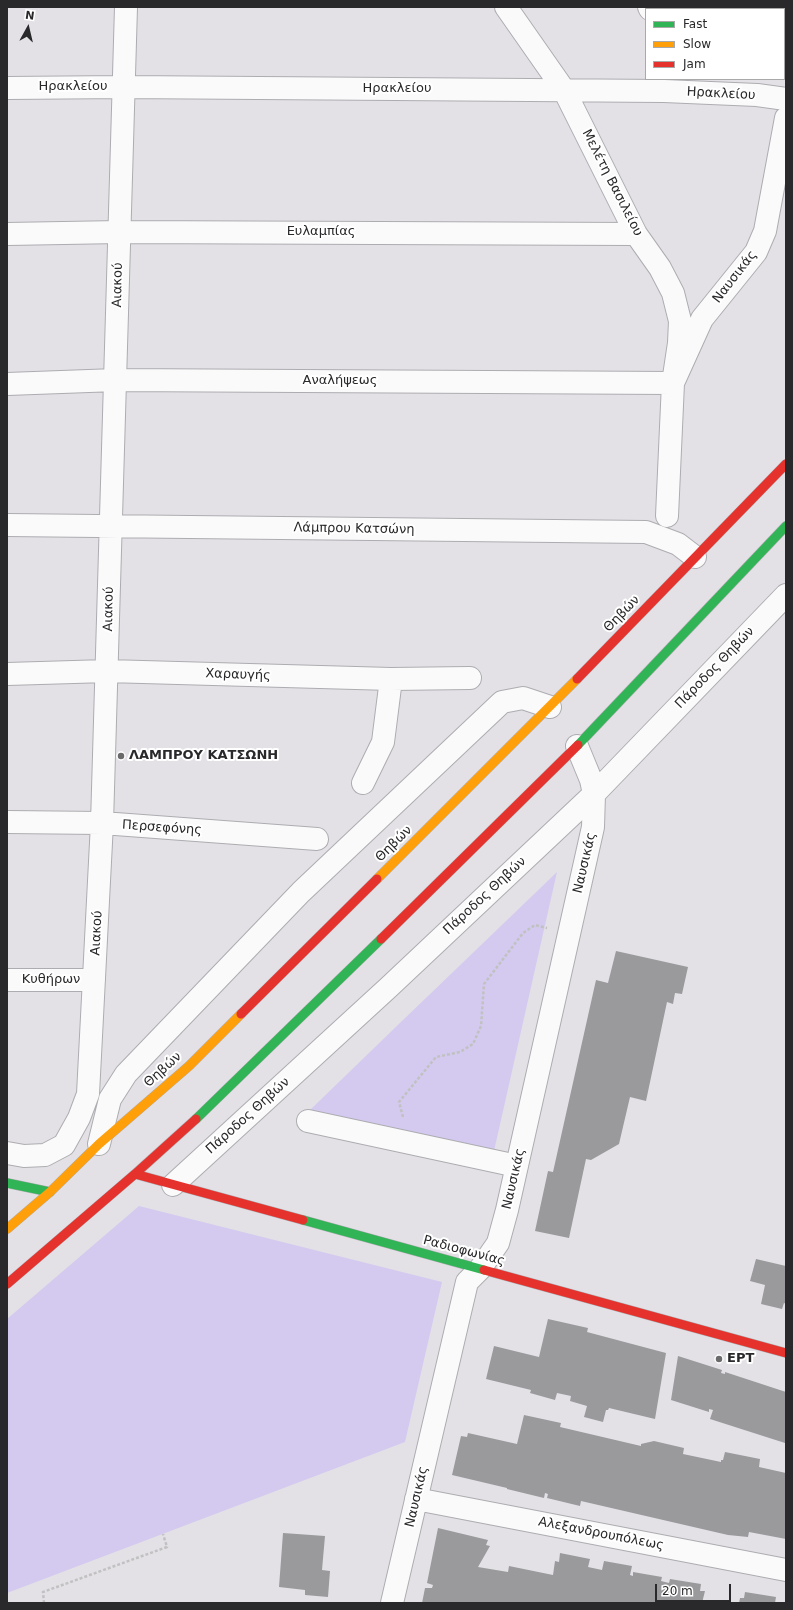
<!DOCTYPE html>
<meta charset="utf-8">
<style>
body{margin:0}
#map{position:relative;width:793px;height:1610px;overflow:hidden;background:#e3e1e6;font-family:"DejaVu Sans",sans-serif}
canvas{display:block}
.frame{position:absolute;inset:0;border:8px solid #29292b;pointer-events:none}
.legend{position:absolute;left:645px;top:8px;width:140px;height:72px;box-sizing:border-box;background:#fff;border:1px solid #a9a9aa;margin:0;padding:5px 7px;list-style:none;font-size:12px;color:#29292b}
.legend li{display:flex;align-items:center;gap:8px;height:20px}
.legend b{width:20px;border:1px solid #a9a9aa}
.north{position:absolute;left:8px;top:8px;width:40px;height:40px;-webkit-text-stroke:3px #fff;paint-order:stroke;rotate:8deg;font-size:11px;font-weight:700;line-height:16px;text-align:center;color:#29292b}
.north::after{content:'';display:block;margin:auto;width:14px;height:18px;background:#29292b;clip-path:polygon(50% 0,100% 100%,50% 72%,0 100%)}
.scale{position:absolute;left:655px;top:1584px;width:76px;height:18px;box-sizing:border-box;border:2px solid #29292b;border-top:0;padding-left:5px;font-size:12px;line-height:14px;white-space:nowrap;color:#29292b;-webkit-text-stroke:3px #fff;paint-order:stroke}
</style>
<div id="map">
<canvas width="793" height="1610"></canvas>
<div class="frame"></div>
<ul class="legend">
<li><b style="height:5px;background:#30b455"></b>Fast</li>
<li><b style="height:5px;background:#ff9f0a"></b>Slow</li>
<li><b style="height:5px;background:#e5322d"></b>Jam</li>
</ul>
<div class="north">N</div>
<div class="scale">20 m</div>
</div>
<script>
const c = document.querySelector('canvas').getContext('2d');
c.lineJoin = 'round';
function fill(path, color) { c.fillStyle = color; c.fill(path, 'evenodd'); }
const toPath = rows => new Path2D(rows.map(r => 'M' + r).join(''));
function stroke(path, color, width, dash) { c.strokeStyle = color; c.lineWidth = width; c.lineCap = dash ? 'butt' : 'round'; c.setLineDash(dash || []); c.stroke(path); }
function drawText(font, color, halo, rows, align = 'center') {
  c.font = font + ' "DejaVu Sans",sans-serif'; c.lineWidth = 4; c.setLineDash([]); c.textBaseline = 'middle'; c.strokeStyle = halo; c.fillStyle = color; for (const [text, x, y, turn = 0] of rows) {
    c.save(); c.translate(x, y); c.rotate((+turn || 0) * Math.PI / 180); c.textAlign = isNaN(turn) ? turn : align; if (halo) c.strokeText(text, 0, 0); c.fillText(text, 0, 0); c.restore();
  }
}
fill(toPath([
 [557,872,494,1151,310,1110,403,1020],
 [139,1206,442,1282,405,1442,7,1593,7,1319]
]), '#d4caef');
fill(toPath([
 [616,951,688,967,682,994,675,993,673,1004,667,1002,646,1101,630,1097,619,1144,591,1160,586,1159,569,1238,535,1231,548,1171,553,1172,596,980,608,983],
 [756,1259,786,1266,786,1304,784,1303,782,1309,761,1304,765,1285,750,1281],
 [548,1319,588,1328,587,1332,666,1353,655,1419,609,1408,608,1410,606,1410,603,1422,584,1417,587,1406,570,1401,571,1396,557,1393,555,1400,530,1393,531,1390,486,1379,494,1346,539,1357],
 [678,1356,722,1370,721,1373,725,1374,725,1372,786,1392,785,1443,710,1419,713,1410,709,1409,709,1412,671,1400],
 [524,1415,561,1423,560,1427,641,1446,641,1444,654,1441,684,1448,683,1454,721,1462,721,1460,723,1460,725,1452,760,1459,759,1467,786,1473,786,1539,749,1532,748,1537,728,1535,581,1501,580,1506,547,1498,548,1494,545,1493,544,1498,507,1489,507,1488,452,1475,461,1436,467,1437,468,1433,517,1444],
 [438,1528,488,1540,486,1545,490,1546,478,1567,508,1572,509,1566,553,1575,555,1561,559,1562,560,1553,590,1559,588,1567,602,1570,604,1561,632,1566,630,1575,633,1576,633,1572,662,1577,661,1581,669,1583,670,1579,701,1584,700,1591,705,1591,702,1603,422,1603,425,1588,432,1588,433,1585,427,1583],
 [283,1533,325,1536,322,1570,330,1571,328,1597,305,1595,305,1590,279,1587],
 [745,1592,776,1597,775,1603,739,1603,740,1598,744,1598]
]), '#9a9a9d');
const street = toPath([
 [506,7,564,90,636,234,660,268,673,293,680,321,679,343,673,383,667,516],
 [649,7,650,9],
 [7,88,124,87,664,91,757,95,786,99],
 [7,234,120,232,636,234],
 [7,384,116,380,673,383,702,319,756,252,765,231,786,118],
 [7,525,646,532,678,544,695,557],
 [7,674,107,671,391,679,470,678],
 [363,783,383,742,391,679],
 [7,822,102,823,317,839],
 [7,980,94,980],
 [308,1121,517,1166],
 [99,1144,110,1099,126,1074,301,892,502,702,523,698,550,707],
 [7,1153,24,1156,45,1155,64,1145,79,1118,88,1094,102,823,126,7],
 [173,1185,389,987,594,794,786,595],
 [416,1499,786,1570],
 [392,1603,467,1282,480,1269,498,1243,507,1210,593,827,594,794,591,780,577,746]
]);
const fast = toPath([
 [578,745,786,526],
 [196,1119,381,939],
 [7,1183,50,1192],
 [303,1220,484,1270]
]);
const slow = toPath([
 [377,879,577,679],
 [7,1229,50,1192,99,1144,189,1066,241,1014]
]);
const jam = toPath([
 [577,679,786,464],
 [381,939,578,745],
 [241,1014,377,879],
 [135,1174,303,1220],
 [484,1270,786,1353],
 [7,1284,135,1174,196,1119]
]);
stroke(street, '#adacb0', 24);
stroke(fast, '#adacb0', 10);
stroke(slow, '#adacb0', 10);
stroke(jam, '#adacb0', 10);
stroke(toPath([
 [403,1117,399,1102,436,1057,460,1052,473,1044,481,1026,484,984,523,933,535,925,547,928],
 [44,1603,43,1592,167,1547,163,1534]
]), '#c1c1c2', 2.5, [3, 2]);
stroke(street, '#fbfafb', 22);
stroke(fast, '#30b455', 9);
stroke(slow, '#ff9f0a', 9);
stroke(jam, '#e5322d', 9);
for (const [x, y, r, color] of [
 [121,756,4,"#6a696c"],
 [719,1359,4,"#6a696c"]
]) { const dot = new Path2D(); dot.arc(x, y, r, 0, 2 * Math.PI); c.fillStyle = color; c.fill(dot); stroke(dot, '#fff', 1.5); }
drawText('13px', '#29292b', '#fff', [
 ["Ηρακλείου",73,87],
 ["Ηρακλείου",397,89],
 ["Ηρακλείου",721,94,3],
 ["Μελέτη Βασιλείου",612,183,63],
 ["Ευλαμπίας",321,232],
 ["Ναυσικάς",735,277,-52],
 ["Αιακού",118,285,-89],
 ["Αναλήψεως",340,381],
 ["Λάμπρου Κατσώνη",354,529,1],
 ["Αιακού",109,609,-89],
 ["Θηβών",622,614,-46],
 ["Πάροδος Θηβών",715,668,-46],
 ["Χαραυγής",238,675,2],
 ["Περσεφόνης",162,828,4],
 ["Θηβών",394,844,-45],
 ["Ναυσικάς",585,863,-77],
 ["Πάροδος Θηβών",485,896,-43],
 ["Αιακού",97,933,-87],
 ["Κυθήρων",51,980],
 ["Θηβών",163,1070,-42],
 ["Πάροδος Θηβών",248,1116,-42],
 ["Ναυσικάς",514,1179,-77],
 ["Ραδιοφωνίας",464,1251,15],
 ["Ναυσικάς",417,1497,-77],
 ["Αλεξανδρουπόλεως",601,1534,11]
]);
drawText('bold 13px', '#29292b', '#fff', [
 ["ΛΑΜΠΡΟΥ ΚΑΤΣΩΝΗ",129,756],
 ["ΕΡΤ",727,1359]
], 'left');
</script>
